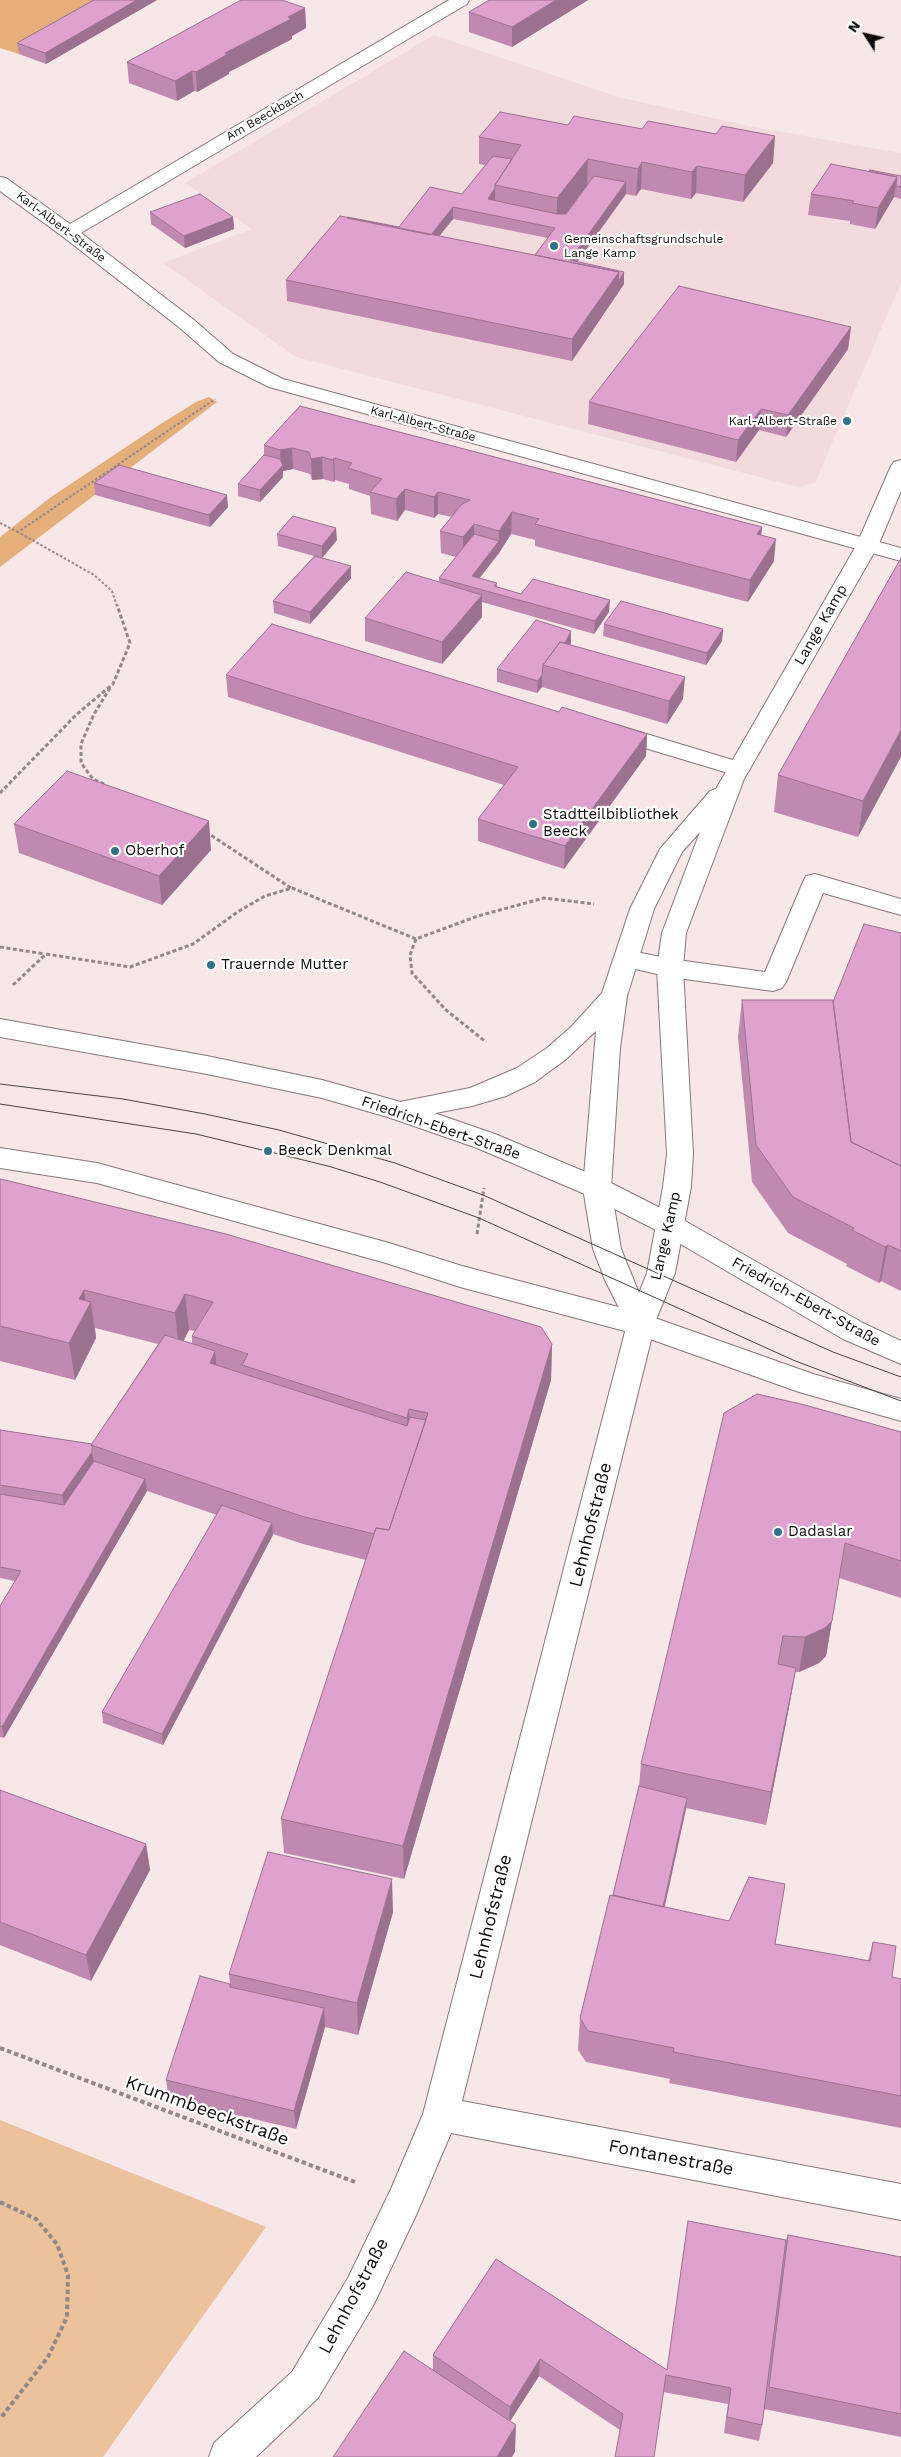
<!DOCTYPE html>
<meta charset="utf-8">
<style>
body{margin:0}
#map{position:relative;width:901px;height:2457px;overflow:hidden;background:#f7e7e9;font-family:"Work Sans",sans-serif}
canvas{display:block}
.north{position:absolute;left:841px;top:10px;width:50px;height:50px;-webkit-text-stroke:4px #fff;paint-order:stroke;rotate:305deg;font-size:14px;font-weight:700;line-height:20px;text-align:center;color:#0f0a0b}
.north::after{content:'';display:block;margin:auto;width:18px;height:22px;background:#0f0a0b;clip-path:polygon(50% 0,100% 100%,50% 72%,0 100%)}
</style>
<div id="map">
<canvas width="901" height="2457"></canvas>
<div class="north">N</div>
</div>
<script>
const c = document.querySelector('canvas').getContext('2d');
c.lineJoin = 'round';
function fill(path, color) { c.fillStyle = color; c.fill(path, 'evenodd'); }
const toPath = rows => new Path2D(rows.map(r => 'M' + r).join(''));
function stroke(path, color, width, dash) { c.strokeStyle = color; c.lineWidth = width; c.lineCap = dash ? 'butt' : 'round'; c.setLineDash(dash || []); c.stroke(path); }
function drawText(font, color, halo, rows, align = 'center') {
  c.font = font + ' "Work Sans",sans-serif'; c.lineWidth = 4.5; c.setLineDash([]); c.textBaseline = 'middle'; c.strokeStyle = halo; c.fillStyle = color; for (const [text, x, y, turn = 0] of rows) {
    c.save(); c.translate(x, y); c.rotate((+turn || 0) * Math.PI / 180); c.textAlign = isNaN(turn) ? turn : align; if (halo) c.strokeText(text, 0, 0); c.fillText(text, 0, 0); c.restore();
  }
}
fill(toPath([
 [434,35,618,97,754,127,901,153,901,283,815,483,798,487,296,357,163,263,252,229,185,183]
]), '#f3dade');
fill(toPath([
 [0,2120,266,2227,103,2457,0,2457]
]), '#ebc29c');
fill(toPath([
 [0,0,114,0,19,54,0,48],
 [209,397,217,402,0,567,0,537,51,497,159,425,196,402]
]), '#e5af7b');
const service = toPath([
 [610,723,746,764,750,769,746,774,738,776,602,735,598,730,602,725,610,723],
 [815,874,901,899,901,915,823,893,786,982,782,988,773,991,670,977,618,965,614,959,618,953,627,950,670,959,765,972,803,882,806,876,815,874]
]);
const minor = toPath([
 [449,0,469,0,467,4,81,233,194,320,233,354,283,379,901,548,901,561,269,387,219,362,180,328,62,236,0,191,0,177,6,178,70,224,449,0],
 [641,1313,651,1316,655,1324,462,2101,901,2184,901,2220,451,2133,417,2213,374,2304,318,2398,256,2457,209,2457,214,2443,292,2372,348,2278,391,2189,423,2114,627,1324,631,1316,641,1313]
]);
const tertiary = toPath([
 [901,460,901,491,878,546,744,779,686,933,683,968,693,1154,691,1187,675,1273,651,1332,641,1335,631,1332,605,1280,593,1249,583,1188,596,1031,565,1060,535,1082,506,1096,472,1106,399,1120,390,1118,386,1111,390,1104,470,1088,517,1068,547,1048,571,1027,602,993,630,909,660,849,710,791,716,789,856,546,891,466,894,462,901,460],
 [700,832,662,933,657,968,667,1154,663,1187,647,1273,639,1293,621,1249,611,1188,620,1048,627,996,654,909,682,852,700,832]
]);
const secondary = toPath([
 [0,1019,207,1056,322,1080,408,1104,495,1134,607,1181,680,1218,863,1323,901,1341,901,1364,843,1339,660,1232,587,1195,477,1148,391,1118,322,1098,207,1074,0,1037,0,1019],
 [0,1148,97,1163,389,1243,462,1266,641,1313,813,1374,901,1399,901,1421,799,1392,636,1334,460,1287,386,1263,97,1183,0,1168,0,1148]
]);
stroke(service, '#86777a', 2);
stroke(minor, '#86777a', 2);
stroke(tertiary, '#86777a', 2);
stroke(secondary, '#86777a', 2);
stroke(toPath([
 [0,523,18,532],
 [117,606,112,591,94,575,18,532,215,399]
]), '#928789', 2, [2.5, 2]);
stroke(toPath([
 [104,784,93,779,81,763,81,744,94,714,110,688],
 [0,793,77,714,113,684,130,643,117,605],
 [206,832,291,888],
 [416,939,410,955,412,973,446,1010,486,1042],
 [0,947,45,954],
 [13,985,46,954,130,967,193,944,239,911,265,896,292,888,416,939,478,916,544,898,594,904],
 [477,1234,484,1188]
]), '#928789', 3, [4, 2.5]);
stroke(toPath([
 [0,2048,355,2182],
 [0,2202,36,2219,57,2244,68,2275,67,2317,48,2357,0,2419]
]), '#928789', 4, [4.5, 3]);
fill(service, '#fff');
fill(minor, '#fff');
fill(tertiary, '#fff');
fill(secondary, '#fff');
stroke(toPath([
 [0,1084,123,1099,205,1114,279,1130,395,1163,483,1195,833,1352,901,1377],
 [0,1104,196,1134,328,1166,380,1182,479,1218,793,1360,901,1401]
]), '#4a4243', 1);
fill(toPath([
 [94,0,157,0,46,64,19,54,17,43],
 [588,0,512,47,469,32,469,12],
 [305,8,306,28,292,36,292,39,229,72,229,74,197,92,194,91,177,101,129,83,127,62],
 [568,125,716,134,775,136,773,163,743,202,696,193,691,199,641,189,636,196,626,194,577,262,624,284,572,361,287,301,286,280,399,227,462,194,485,165,479,164,479,137],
 [583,191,566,214,565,214],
 [453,219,548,238,535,255,439,236],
 [869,171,901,176,901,199,894,197,875,229,850,224,850,221,808,215,811,194],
 [150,212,233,217,234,229,185,248,151,224],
 [851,327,848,349,786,437,759,430,736,462,588,424,589,402],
 [300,406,762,527,761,535,774,561,748,602,535,546,535,540,511,534,499,553,479,578,497,583,497,587,521,594,609,612,594,634,482,602,482,617,442,664,365,641,365,618,439,582,439,578,456,557,441,553,440,531,452,517,438,514,434,518,405,510,397,521,371,514,370,496,349,489,349,484,335,480,334,482,323,479,312,480,310,474,293,469,283,471,283,477,260,502,238,496,238,484,264,455,264,445],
 [94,483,228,507,210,527,95,495],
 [277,534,337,540,322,558,351,578,310,624,274,613,273,601,314,556,278,546],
 [901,558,858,837,774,812,778,775],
 [604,624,723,629,722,641,706,665,603,636],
 [571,643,570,645,683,699,667,724,542,687,537,693,497,682,497,669],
 [226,675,559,712,647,734,646,756,564,869,478,841,478,819,504,785,228,697],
 [14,824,211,850,162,905,19,853],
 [901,933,901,1291,881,1281,879,1283,846,1266,847,1264,788,1233,752,1182,738,1037,742,1000,833,1002],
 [0,1179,552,1344,551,1380,404,1879,284,1853,281,1819,366,1560,303,1544,273,1534,163,1745,103,1723,102,1712,217,1515,147,1491,4,1738,0,1737,0,1606,15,1581,0,1578,0,1430,92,1444,158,1344,95,1328,96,1338,75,1380,0,1361],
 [189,1330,195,1331,192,1336,192,1344,183,1341],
 [901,1432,901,1598,839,1578,826,1656,819,1663,799,1672,795,1672,790,1702,766,1825,686,1808,664,1907,775,1944,868,1961,873,1942,892,1977,901,1979,901,2128,669,2083,670,2079,586,2062,578,2050,580,2018,613,1895,639,1786,641,1764],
 [0,1790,146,1844,150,1870,91,1981,0,1945],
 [393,1912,358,2035,325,2027,296,2129,169,2099,166,2080,230,1984,229,1974],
 [788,2235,901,2257,901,2437,764,2409,762,2425,759,2441,724,2433,728,2404,663,2392,620,2430,539,2376,510,2421,515,2452,433,2370,433,2355,496,2259,667,2370,786,2240]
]), '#c08ab0');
fill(toPath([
 [137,0,157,0,46,64,45,53],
 [556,0,588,0,512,47,512,27],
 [305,8,306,28,292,36,292,39,229,72,229,74,197,92,196,72,225,53],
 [192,71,194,91,177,101,175,81],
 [775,136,773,163,743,202,745,175],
 [588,159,587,186,557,225,557,198],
 [642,162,641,189,636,196,638,169],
 [697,166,696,193,691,199,692,172],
 [897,177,894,197,875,229,878,208],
 [626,182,626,194,570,272,570,260],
 [495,188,495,199,488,210,488,199],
 [453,207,453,219,425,254,425,243],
 [233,217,234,229,185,248,184,236],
 [619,272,624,272,624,284,572,361,572,339],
 [851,327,848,349,786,437,788,415],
 [761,409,759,430,736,462,738,440],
 [292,448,293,469,283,471,283,477,260,502,260,490,281,467,280,450],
 [322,457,323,479,312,480,311,459],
 [334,458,335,480,334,482,333,460],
 [405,489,405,510,397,521,396,499],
 [438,492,438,514,434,518,434,497],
 [227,495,228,507,210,527,209,515],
 [512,512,511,534,499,553,472,588,472,576,499,541,499,531],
 [474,524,474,546,463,559,463,537],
 [762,527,760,548,757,534],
 [336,528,337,540,322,558,322,546],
 [776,539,774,561,748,602,750,580],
 [351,566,351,578,310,624,310,612],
 [482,595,482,617,442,664,442,642],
 [610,600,609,612,594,634,595,621],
 [723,629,722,641,706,665,707,653],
 [571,631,571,643,560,664,560,651],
 [542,675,542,687,537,693,538,681],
 [685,677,683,699,667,724,669,701],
 [901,730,901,757,858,837,863,801],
 [647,734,646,756,564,869,565,846],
 [209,821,211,850,162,905,159,876],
 [888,1245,881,1281,879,1283,885,1247],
 [84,1290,87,1310,91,1302,96,1338,75,1380,69,1343,79,1299],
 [185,1294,189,1330,179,1350,175,1313],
 [552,1344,551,1380,404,1879,403,1846],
 [215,1351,218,1380,210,1363],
 [409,1409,410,1445,408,1454,407,1418],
 [92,1452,96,1473,66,1517,62,1495],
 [145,1479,147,1491,4,1738,2,1727],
 [272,1523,273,1535,163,1745,162,1734],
 [832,1621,826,1656,819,1663,799,1672,805,1637],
 [796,1668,790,1702,766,1825,771,1792],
 [687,1798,686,1809,658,1938,659,1928],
 [146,1844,150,1870,91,1981,86,1955],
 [392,1879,393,1912,358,2035,357,2003],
 [324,2008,325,2027,296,2129,294,2111],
 [540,2359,539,2376,509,2423,510,2407],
 [516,2425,515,2452,512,2457,497,2457]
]), '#9c7190');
const building = toPath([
 [94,0,137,0,45,53,17,43,94,0],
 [241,0,282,0,305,8,288,17,291,19,225,53,228,54,196,72,192,71,175,81,127,62,241,0],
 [489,0,556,0,512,27,469,12,489,0],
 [500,112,568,125,574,116,642,129,648,121,716,134,722,126,775,136,745,175,697,166,692,172,642,162,638,169,588,159,557,198,495,185,521,145,479,137,500,112],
 [493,156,512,159,495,185,495,188,488,199,557,214,566,214,594,176,626,182,570,260,624,272,618,282,619,272,535,255,555,228,453,207,431,235,347,218,347,217,399,227,430,187,462,194,493,156],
 [831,164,897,177,878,208,852,203,854,201,811,194,831,164],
 [870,170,901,176,901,187,896,186,897,177,869,171,870,170],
 [200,194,233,217,184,236,150,212,200,194],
 [340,216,619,272,572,339,286,280,340,216],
 [679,286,851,327,788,415,761,409,738,440,589,402,679,286],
 [300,406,762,527,757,534,776,539,750,580,535,524,539,519,512,512,499,531,474,524,463,537,440,531,462,504,470,500,438,492,434,497,405,489,396,499,370,492,382,479,348,468,352,463,334,458,333,460,322,457,311,459,309,452,292,448,280,450,264,445,300,406],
 [264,455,280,459,283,465,260,490,238,484,264,455],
 [119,465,227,495,209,515,94,483,119,465],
 [293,516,336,528,322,546,277,534,293,516],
 [474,534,499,541,472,576,497,583,494,586,521,594,533,579,610,600,595,621,439,578,474,534],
 [315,556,351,566,310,612,273,601,315,556],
 [901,558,901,730,863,801,778,775,901,558],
 [406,572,482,595,442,642,365,618,406,572],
 [621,601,723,629,707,653,604,624,621,601],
 [536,620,571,631,565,643,560,642,543,665,542,675,538,681,497,669,536,620],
 [272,624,559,712,562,707,647,734,565,846,478,819,518,767,226,675,272,624],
 [560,642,685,677,669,701,543,665,560,642],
 [67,771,209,821,159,876,14,824,67,771],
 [864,924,901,933,901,1166,851,1142,833,1002,864,924],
 [742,1000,833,1000,851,1142,901,1166,901,1251,888,1245,885,1247,852,1230,854,1228,793,1197,756,1145,742,1000],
 [0,1179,9,1181,226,1234,541,1327,552,1344,403,1846,281,1819,376,1528,389,1530,428,1413,409,1409,407,1418,242,1365,248,1354,192,1336,213,1302,185,1294,175,1313,84,1290,79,1299,91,1302,69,1343,0,1326,0,1179],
 [165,1335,215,1351,210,1363,407,1426,410,1417,426,1420,389,1530,376,1528,374,1534,301,1516,91,1445,165,1335],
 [757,1394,805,1405,901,1432,901,1561,845,1543,832,1621,825,1628,805,1637,783,1636,778,1664,796,1668,771,1792,641,1764,724,1413,757,1394],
 [0,1430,92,1444,92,1452,62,1495,0,1485,0,1430],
 [94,1461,145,1479,2,1727,0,1726,0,1606,21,1571,0,1567,0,1494,64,1505,94,1461],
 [222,1505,272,1523,162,1734,102,1712,222,1505],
 [639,1786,687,1798,663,1907,613,1895,639,1786],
 [0,1790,146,1844,86,1955,0,1922,0,1790],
 [268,1852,392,1879,357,2003,229,1974,268,1852],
 [749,1877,785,1884,775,1944,870,1961,873,1942,896,1946,892,1977,901,1979,901,2096,673,2052,674,2048,588,2031,580,2018,610,1895,729,1921,749,1877],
 [200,1976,230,1984,230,1987,324,2008,294,2111,166,2080,200,1976],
 [688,2221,786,2240,762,2425,727,2417,731,2388,666,2375,654,2457,615,2457,623,2414,540,2359,510,2407,433,2355,496,2259,667,2370,688,2221],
 [788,2235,901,2257,901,2414,769,2387,788,2235],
 [404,2351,516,2425,497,2457,333,2457,404,2351]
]);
fill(building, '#dfa1cd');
stroke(building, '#9c7190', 1);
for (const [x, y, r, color] of [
 [554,246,5,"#347387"],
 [847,421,5,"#347387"],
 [533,824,5,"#347387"],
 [115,851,5,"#347387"],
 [211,965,5,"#347387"],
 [268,1151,5,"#347387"],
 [778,1532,5,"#347387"]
]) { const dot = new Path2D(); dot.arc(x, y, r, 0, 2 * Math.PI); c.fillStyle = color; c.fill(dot); stroke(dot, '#fff', 2); }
drawText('12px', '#0f0a0b', '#fff', [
 ["Am Beeckbach",265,116,-30],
 ["Karl-Albert-Straße",61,227,37],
 ["Karl-Albert-Straße",423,424,15]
]);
drawText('12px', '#0f0a0b', '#fff', [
 ["Gemeinschaftsgrundschule",564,239],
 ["Lange Kamp",564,253],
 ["Karl-Albert-Straße",837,421,"right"]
], 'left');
drawText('15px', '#0f0a0b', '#fff', [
 ["Lange Kamp",821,625,-60],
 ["Friedrich-Ebert-Straße",441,1128,19],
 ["Lange Kamp",666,1236,-77],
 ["Friedrich-Ebert-Straße",806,1302,29]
]);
drawText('15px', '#0f0a0b', '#fff', [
 ["Stadtteilbibliothek",543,815],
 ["Beeck",543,832],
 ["Oberhof",125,851],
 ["Trauernde Mutter",221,965],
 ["Beeck Denkmal",278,1151],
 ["Dadaslar",788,1532]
], 'left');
drawText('18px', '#0f0a0b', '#fff', [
 ["Lehnhofstraße",591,1525,-76],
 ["Lehnhofstraße",491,1917,-76],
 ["Krummbeeckstraße",207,2111,20],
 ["Fontanestraße",671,2158,11],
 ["Lehnhofstraße",354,2296,-62]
]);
</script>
